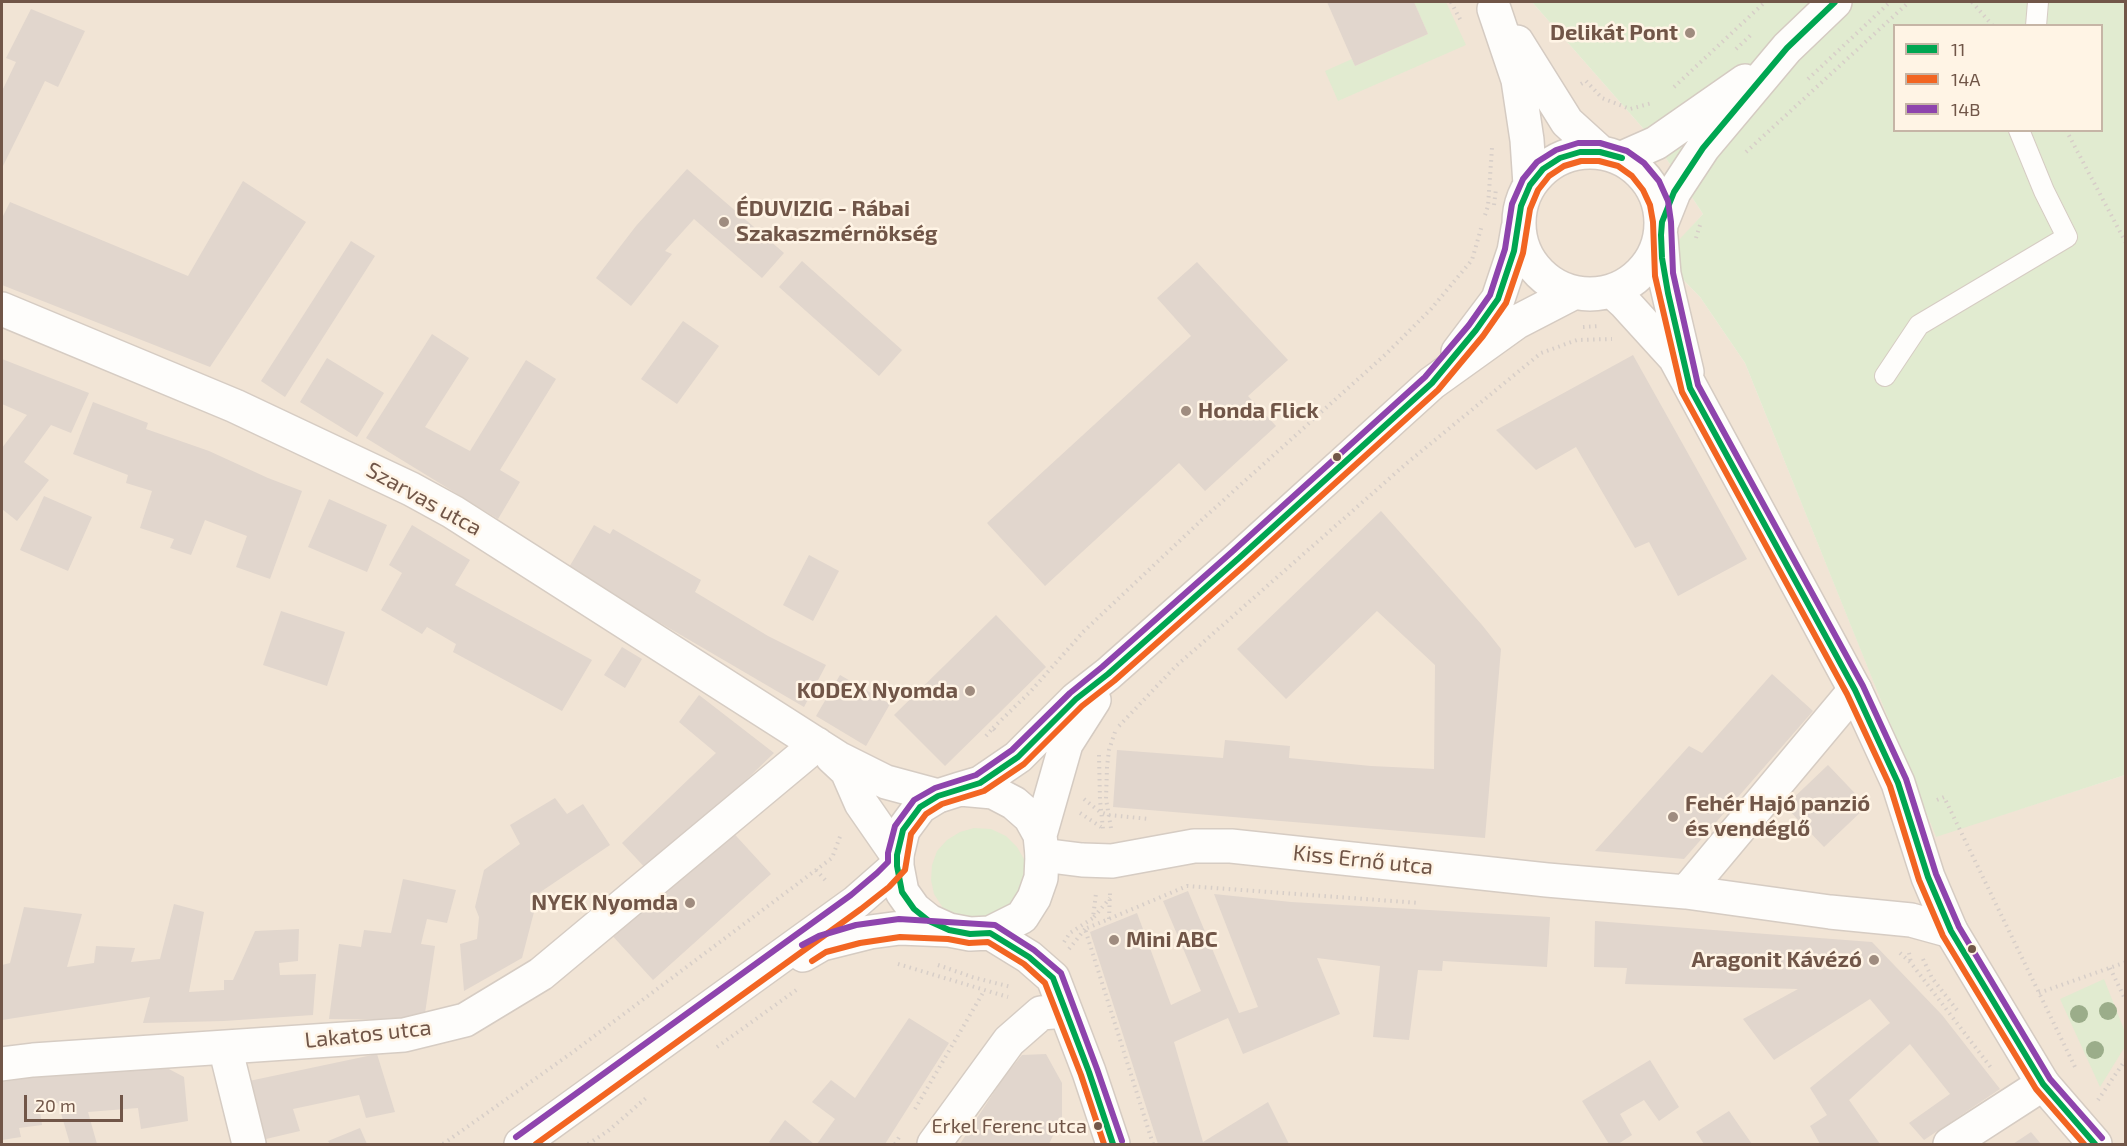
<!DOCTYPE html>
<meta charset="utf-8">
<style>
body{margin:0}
#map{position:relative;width:2127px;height:1146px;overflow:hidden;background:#f5efe5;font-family:"Exo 2",sans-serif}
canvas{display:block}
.frame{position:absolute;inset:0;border:3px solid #715648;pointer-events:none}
.legend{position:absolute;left:1893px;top:24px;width:210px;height:108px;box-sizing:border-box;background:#fff4e5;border:2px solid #c6b5a6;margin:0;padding:8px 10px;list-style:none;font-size:18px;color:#715648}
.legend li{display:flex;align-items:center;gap:12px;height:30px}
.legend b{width:30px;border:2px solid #c6b5a6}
.scale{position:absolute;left:24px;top:1095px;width:99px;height:27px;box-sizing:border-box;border:3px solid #715648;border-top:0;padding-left:8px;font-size:18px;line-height:21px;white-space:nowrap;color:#715648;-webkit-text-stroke:4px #fff4e5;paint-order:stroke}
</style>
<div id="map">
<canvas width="2127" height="1146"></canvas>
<div class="frame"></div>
<ul class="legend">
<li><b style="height:8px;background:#00a651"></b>11</li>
<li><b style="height:8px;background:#f26522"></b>14A</li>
<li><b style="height:8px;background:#8e44ad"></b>14B</li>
</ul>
<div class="scale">20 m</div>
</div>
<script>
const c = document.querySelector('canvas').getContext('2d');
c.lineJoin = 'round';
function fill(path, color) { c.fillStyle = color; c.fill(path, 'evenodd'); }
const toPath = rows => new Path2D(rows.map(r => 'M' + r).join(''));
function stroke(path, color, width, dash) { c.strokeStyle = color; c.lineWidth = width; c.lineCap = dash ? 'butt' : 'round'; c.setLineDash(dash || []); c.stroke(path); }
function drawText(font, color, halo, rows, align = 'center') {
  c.font = font + ' "Exo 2",sans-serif'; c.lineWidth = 5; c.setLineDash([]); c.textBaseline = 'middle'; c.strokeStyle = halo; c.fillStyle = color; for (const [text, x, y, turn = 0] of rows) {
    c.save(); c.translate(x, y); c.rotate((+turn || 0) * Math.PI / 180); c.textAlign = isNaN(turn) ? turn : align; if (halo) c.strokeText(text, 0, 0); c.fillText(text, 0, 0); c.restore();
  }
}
fill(toPath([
 [2,2,1532,2,1656,143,1703,214,1663,259,1700,297,1745,363,1936,836,2125,775,2125,1144,2,1144]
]), '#f1e4d5');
fill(toPath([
 [1414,2,1446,2,1466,45,1338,101,1325,71,1352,59,1355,66,1428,34],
 [1532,2,2125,2,2125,775,1936,837,1745,363,1700,297,1662,258,1703,214,1656,143],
 [1894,26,2102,26,2102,130,1894,130],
 [974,828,991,829,1006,836,1017,847,1025,861,1027,878,1003,918,956,918,943,908,934,894,931,880,932,865,937,851,947,840,960,832],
 [2104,979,2125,1032,2126,1045,2100,1087,2060,999]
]), '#e1ebd0');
fill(toPath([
 [1327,2,1414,2,1428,34,1355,66],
 [31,9,85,31,58,87,45,81,2,168,2,91,16,62,6,58],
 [687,169,784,253,762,278,694,219,665,251,672,254,631,306,596,278,636,226],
 [243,181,306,222,210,367,2,285,2,218,10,202,188,276],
 [351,241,375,256,285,397,261,381],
 [802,261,902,350,879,376,779,287],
 [1197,262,1288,360,1248,396,1276,426,1205,491,1179,463,1045,586,987,523,1191,336,1157,298],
 [683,321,719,346,677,404,641,379],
 [432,334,469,358,425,427,470,451,526,360,556,379,500,470,520,482,498,519,366,438],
 [1633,355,1747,559,1678,596,1649,542,1635,548,1576,447,1536,470,1496,430],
 [327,358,384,393,357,437,300,402],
 [2,359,89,393,71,433,51,425,24,462,49,480,17,521,2,509,2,448,27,415,2,404],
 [93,402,148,423,146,429,209,451,268,478,302,491,270,579,236,567,247,536,205,520,191,555,170,548,174,539,140,528,152,491,126,483,128,475,73,454],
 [44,496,92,517,68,571,20,550],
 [329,499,387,525,367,572,308,547],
 [1381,511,1482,625,1501,649,1485,838,1113,807,1117,750,1223,758,1225,740,1290,746,1289,758,1371,766,1434,769,1435,665,1377,611,1286,699,1237,649],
 [412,525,470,560,455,585,592,660,562,711,453,652,456,644,427,627,422,634,381,610,402,573,389,565],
 [594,525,610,534,613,529,701,580,695,592,768,636,826,665,804,707,568,569],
 [809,555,839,571,813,621,783,605],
 [281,611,345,632,327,686,263,665],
 [996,615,1046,667,945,766,894,715],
 [622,647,642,659,625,688,604,675],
 [1772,674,1813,711,1684,859,1595,851,1689,746,1702,753],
 [840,675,890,704,866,746,816,716],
 [699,695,774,753,650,873,622,843,716,753,679,722],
 [1828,765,1867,806,1824,847,1785,806],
 [555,798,567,814,583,804,610,845,539,893,522,958,464,991,460,944,477,939,479,917,475,907,484,870,520,844,510,825],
 [727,826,771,874,653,980,609,932],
 [403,879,456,890,447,923,427,919,421,944,435,946,424,1020,329,1019,339,944,361,947,364,930,391,933],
 [1188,891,1239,1013,1258,1007,1214,894,1291,902,1550,917,1547,967,1443,961,1442,971,1418,970,1409,1040,1373,1037,1380,966,1317,958,1340,1014,1243,1054,1228,1018,1174,1042,1203,1142,1268,1102,1289,1144,1158,1144,1090,932,1137,913,1171,1005,1201,991,1163,901],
 [174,904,204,912,189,992,224,990,224,980,233,980,255,931,299,929,298,961,279,963,280,975,316,974,313,1015,224,1021,143,1023,150,997,2,1020,2,965,10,963,24,907,82,914,67,967,94,963,96,946,135,948,131,962,160,959],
 [1595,921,1872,942,1942,1015,2000,1089,1924,1140,1909,1123,1950,1094,1910,1044,1849,1100,1880,1144,1820,1144,1810,1126,1827,1115,1810,1088,1890,1023,1870,999,1774,1060,1743,1019,1798,989,1625,984,1627,968,1594,967],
 [909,1018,949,1043,885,1144,817,1144,835,1119,812,1102,831,1080,855,1098],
 [377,1054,395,1112,366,1118,359,1095,293,1109,300,1131,266,1139,249,1081],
 [1046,1054,1062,1083,1062,1117,1049,1144,960,1144,1004,1077,1022,1055],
 [1650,1060,1679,1107,1659,1121,1644,1100,1620,1114,1632,1135,1618,1144,1609,1144,1582,1101],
 [167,1068,184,1077,188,1121,141,1129,138,1108,88,1112,97,1144,70,1144,58,1103,39,1104,42,1125,19,1128,21,1137,2,1140,2,1082,81,1070],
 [1729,1111,1752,1144,1704,1144,1696,1132],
 [785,1120,814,1144,772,1144,769,1142],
 [360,1128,367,1144,330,1144,328,1141],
 [2031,1132,2041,1144,2013,1144]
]), '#e1d6cd');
const lane = toPath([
 [2036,26,2038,2],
 [1885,376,1919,325,2067,237,2044,191,2019,130]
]);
const street = toPath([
 [2,309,235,406,411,489,453,512,838,758,886,782,938,796],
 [832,757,847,771,861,803,897,855],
 [1042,855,1082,860,1112,861,1194,846,1231,846,1547,880,1686,892,1830,912,1911,920,1951,931],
 [1686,892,1855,690],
 [225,1047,249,1144],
 [2,1064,33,1060,404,1035,465,1020,541,974,817,744],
 [934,1144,1009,1041,1041,1013,1065,1011],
 [1950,1144,2043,1084]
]);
const secondary = toPath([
 [1494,9,1518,80,1527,140,1530,185],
 [1517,42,1567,122,1600,152],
 '1519 223a71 71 0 1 1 142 0a71 71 0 1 1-142 0Z',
 [1622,158,1656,143,1745,81],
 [1662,222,1674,192,1703,148,1787,48,1835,2],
 [1661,237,1664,274,1687,372],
 [1612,291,1624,302,1675,358,1855,690,1898,783,1928,877,1951,931,2043,1084,2095,1144],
 [1458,352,1498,299,1514,251,1518,228],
 [960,789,993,792,1014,803,1030,817,1040,835,1042,855,1041,878,1034,898,1022,917,990,933,970,934,949,930,929,921,914,909,902,892,897,866,897,855,903,830,920,807,938,796,960,789,980,783,1018,757,1076,699,1108,674,1239,558,1432,383,1517,322,1573,293],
 [1040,835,1066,744,1094,700],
 [990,933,1029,957,1053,978,1089,1072,1113,1144],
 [803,955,822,944,870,932,900,928,948,930],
 [521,1144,856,902,897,866]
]);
stroke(lane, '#d6ccc3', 22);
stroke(street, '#d6ccc3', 36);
stroke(secondary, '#d5cbc2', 36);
stroke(toPath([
 [1451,2,1461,21],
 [1972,2,1993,26],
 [1736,49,1753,33],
 [1808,79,1890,2],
 [1581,84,1586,81,1602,98,1630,109,1652,103],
 [1674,87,1765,2],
 [2066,130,2126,243],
 [1746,152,1909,2],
 [1494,205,1496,189],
 [1485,215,1488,206,1492,148],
 [1696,238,1701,222],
 [1583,327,1599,326],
 [1119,726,1175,667,1407,463,1541,353,1577,340,1612,339],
 [993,728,1031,691,1084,631,1207,515,1387,353,1431,309,1472,260,1482,225],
 [986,736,993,728,997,733],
 [1099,755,1100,800,1103,829],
 [1084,799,1100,812,1109,815,1149,819],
 [1937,800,1944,797,2075,1067],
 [1080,813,1101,827],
 [1111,828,1106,799,1107,767,1109,750,1115,732],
 [816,870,828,883],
 [1094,917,1110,898],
 [1109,919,1110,893],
 [1064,942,1070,933,1093,918,1096,893],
 [1069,949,1085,929],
 [1900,953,1911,963,1992,1069],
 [1909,953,1911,963],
 [1923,959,1932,978,1957,1010],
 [898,964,1008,997],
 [938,965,972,977,1011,987],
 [2110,968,2126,1001],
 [2039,993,2126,962],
 [717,1047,799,988],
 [2098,1100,2126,1059],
 [915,1109,984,991],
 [443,1144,573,1052,832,858,841,834],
 [588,1144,608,1131,646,1098],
 [895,1144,901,1134],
 [1153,1144,1085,929,1187,886,1420,903]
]), '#d7cec8', 4, [1.5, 4.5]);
stroke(lane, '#fefdfb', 20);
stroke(street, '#fefdfb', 33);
stroke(secondary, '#fefdfb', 33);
stroke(toPath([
 [1835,2,1787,48,1703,148,1674,192,1662,222,1661,235,1662,258,1668,293,1690,388,1855,690,1898,783,1928,877,1951,931,2043,1084,2095,1144],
 [1113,1144,1089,1072,1053,978,1029,957,990,933,970,934,949,930,929,921,914,909,902,892,897,866,897,855,903,830,920,807,938,796,980,783,1018,757,1076,699,1108,674,1239,558,1432,383,1476,330,1498,299,1514,251,1521,206,1530,185,1543,169,1560,158,1580,152,1600,152,1622,158]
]), '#00a651', 6);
stroke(toPath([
 [812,961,826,952,860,943,900,937,948,939,969,943,988,942,1024,964,1045,983,1081,1075,1104,1144],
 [536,1144,861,909,889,887,905,870,911,834,926,814,942,804,984,791,1024,764,1082,706,1114,681,1245,565,1438,390,1483,336,1506,303,1523,253,1530,209,1538,190,1549,176,1564,166,1581,161,1599,161,1618,166,1632,176,1643,190,1650,205,1653,222,1655,276,1682,392,1847,694,1890,786,1919,880,1943,936,2036,1089,2084,1144]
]), '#f26522', 6);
stroke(toPath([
 [802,945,819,936,856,925,899,919,995,925,1034,950,1061,973,1097,1069,1122,1141],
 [516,1137,851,895,877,873,888,862,888,853,895,826,914,800,935,788,976,775,1012,750,1070,693,1102,667,1233,551,1425,377,1469,325,1490,295,1505,249,1512,204,1523,179,1537,162,1556,150,1578,143,1600,143,1627,151,1644,163,1659,181,1668,201,1671,222,1673,273,1698,385,1863,686,1906,779,1936,874,1959,927,2050,1079,2102,1138]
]), '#8e44ad', 6);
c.fillStyle = '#9bad8a';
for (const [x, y] of [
 [2108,1011],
 [2079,1014],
 [2095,1050]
]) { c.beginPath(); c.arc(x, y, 9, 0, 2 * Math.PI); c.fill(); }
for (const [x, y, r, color] of [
 [1690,33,6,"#9f8c7f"],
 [724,222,6,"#9f8c7f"],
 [1186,411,6,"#9f8c7f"],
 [1337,457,5,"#715648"],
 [970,691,6,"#9f8c7f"],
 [1673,817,6,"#9f8c7f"],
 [690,903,6,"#9f8c7f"],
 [1114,940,6,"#9f8c7f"],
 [1972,949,5,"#715648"],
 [1874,960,6,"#9f8c7f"],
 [1098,1126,5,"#715648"]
]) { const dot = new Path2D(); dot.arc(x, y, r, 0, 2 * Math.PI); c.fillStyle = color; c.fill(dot); stroke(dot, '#fff4e5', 2); }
drawText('20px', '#715648', '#fff4e5', [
 ["Erkel Ferenc utca",1087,1126]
], 'right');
drawText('bold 22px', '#715648', '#fff4e5', [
 ["Delikát Pont",1678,33],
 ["ÉDUVIZIG - Rábai",736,209,"left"],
 ["Szakaszmérnökség",736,234,"left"],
 ["Honda Flick",1198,411,"left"],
 ["KODEX Nyomda",958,691],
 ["Fehér Hajó panzió",1685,804,"left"],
 ["és vendéglő",1685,829,"left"],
 ["NYEK Nyomda",678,903],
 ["Mini ABC",1126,940,"left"],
 ["Aragonit Kávézó",1862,960]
], 'right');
drawText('22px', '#715648', '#fff4e5', [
 ["Szarvas utca",424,499,29],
 ["Kiss Ernő utca",1363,860,6],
 ["Lakatos utca",368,1034,-6]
]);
</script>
